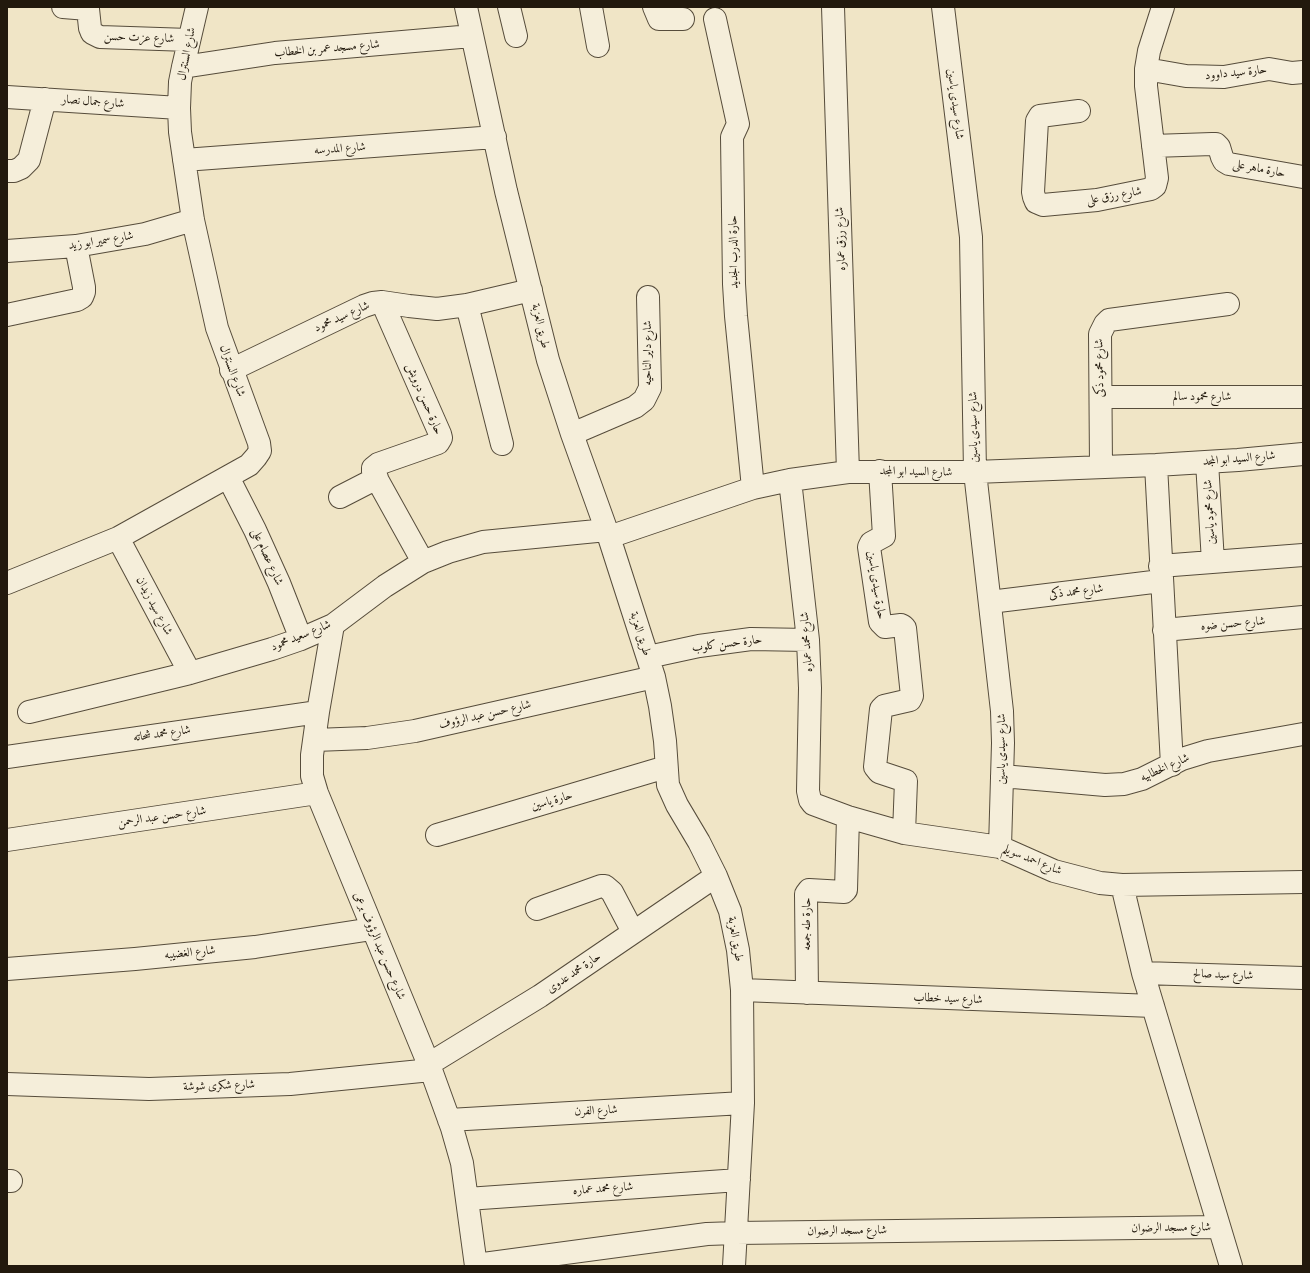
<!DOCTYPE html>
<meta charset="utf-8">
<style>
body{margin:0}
#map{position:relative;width:1310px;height:1273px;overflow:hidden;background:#f0e5c6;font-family:Alegreya,serif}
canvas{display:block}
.frame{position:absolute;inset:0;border:8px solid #22190d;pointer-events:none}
</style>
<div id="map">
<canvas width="1310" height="1273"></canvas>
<div class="frame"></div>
</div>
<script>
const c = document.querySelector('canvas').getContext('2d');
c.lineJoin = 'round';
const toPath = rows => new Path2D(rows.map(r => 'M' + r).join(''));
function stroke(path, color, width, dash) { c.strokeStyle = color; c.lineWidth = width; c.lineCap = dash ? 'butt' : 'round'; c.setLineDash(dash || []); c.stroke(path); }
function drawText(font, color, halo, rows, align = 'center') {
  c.font = font + ' Alegreya,Amiri,serif'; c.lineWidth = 3.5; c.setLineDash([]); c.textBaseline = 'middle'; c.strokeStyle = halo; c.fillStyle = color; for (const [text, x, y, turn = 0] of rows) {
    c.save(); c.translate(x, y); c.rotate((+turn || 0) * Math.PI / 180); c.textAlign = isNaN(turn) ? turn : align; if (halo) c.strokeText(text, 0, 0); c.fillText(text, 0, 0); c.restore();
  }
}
const minor = toPath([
 [63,7,88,9,90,28,92,33,100,37,189,40],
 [466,7,506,191,548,360,572,434,609,537,654,677,660,706,665,741,668,785,677,805,699,842,716,876,730,911,738,950,742,990,743,1103,734,1266],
 [509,7,516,36],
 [591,7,598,46],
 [654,7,659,19,683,19],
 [833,7,848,472],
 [943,7,971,237,975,472,1002,711,1003,743,1000,847],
 [715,19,738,124,732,137,734,284,736,316,753,488],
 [183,67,275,53,472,36],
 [1146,69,1186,76,1224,77,1269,69,1292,73,1303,72],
 [7,97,179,108],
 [1079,111,1040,116,1037,121,1033,192,1034,197,1036,202,1043,205,1097,200,1151,189,1155,186,1157,178,1146,86,1146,69,1149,51,1163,7],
 [1153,146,1212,144,1216,144,1219,147,1222,157,1224,161,1229,164,1303,177],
 [184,160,495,137],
 [7,171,14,171,21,168,29,160,45,99],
 [7,251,76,246,145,234,193,220],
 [382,302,440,434,441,438,438,443,378,464,373,468,373,472,423,562],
 [467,305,502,444],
 [7,315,77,300,82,297,84,292,84,287,76,246],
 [231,370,364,306,373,303,382,302,409,306,437,309,467,305,531,290],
 [1101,397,1303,397],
 [572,434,635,407,644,400,650,388,648,297],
 [1207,462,1213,562],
 [1156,465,1172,765],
 [1101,467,1100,334,1105,324,1109,320,1228,304],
 [880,471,884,536,871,543,869,547,880,622,885,627,901,625,903,626,905,628,912,696,910,700,884,706,881,709,875,767,879,772,906,781,904,833],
 [228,477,255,530,279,583,301,639],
 [790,480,808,640,810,688,808,791,810,800,813,804,848,817,904,833,1000,847,1054,871,1100,883,1122,885,1303,882],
 [340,497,377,478],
 [609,537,753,488,790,480,848,472,975,472,1156,465,1238,460,1303,454],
 [118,538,190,673],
 [1160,566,1303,555],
 [7,583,118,538,249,465,256,457,260,451,259,443,217,328,193,220,180,132,179,108,180,82,183,67,197,7],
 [990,602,1161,581],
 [333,625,318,712,312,755,312,776,317,793,431,1070,452,1128,462,1163,476,1266],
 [1164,630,1303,617],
 [648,657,699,646,751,639,808,640],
 [29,712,190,673,272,649,301,639,333,625,385,586,423,562,448,552,483,542,607,530],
 [315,740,367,738,415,731,654,677],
 [7,757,318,712],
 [1002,776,1105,785,1124,784,1142,779,1182,759,1208,751,1303,734],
 [437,835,666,767],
 [7,840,317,793],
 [1122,885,1143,973,1231,1266],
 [537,909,601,886,605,886,612,892,633,932],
 [7,969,135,959,255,947,372,929],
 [1143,973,1303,978],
 [742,990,1153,1006],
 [807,993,806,894,809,890,844,892,846,890,848,817],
 [429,1064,540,996,716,876],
 [7,1084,149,1089,290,1084,431,1070],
 [449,1120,743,1103],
 [7,1181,11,1181],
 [467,1199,739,1180],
 [476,1265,707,1234,736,1233,1219,1227]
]);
stroke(minor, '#564c3b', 24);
stroke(minor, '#f5eeda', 22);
drawText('12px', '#22190d', '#f5eeda', [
 ["شارع عزت حسن",139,38,2],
 ["شارع مسجد عمر بن الخطاب",327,49,-5],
 ["شارع السنترال",187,54,-79],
 ["حارة سيد داوود",1236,73,-6],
 ["شارع جمال نصار",93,102,4],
 ["شارع سيدى ياسين",955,104,83],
 ["شارع المدرسه",340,149,-4],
 ["حارة ماهر على",1259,169,11],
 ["شارع رزق على",1114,196,-10],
 ["شارع رزق عماره",841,239,-92],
 ["شارع سمير ابو زيد",101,241,-9],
 ["حارة الدرب الجديد",734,252,-91],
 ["شارع سيد محمود",342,317,-24],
 ["طريق العزبة",540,326,77],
 ["شارع داير الناحيه",648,353,-90],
 ["شارع محمود ذكى",1100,368,-91],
 ["شارع السنترال",232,371,70],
 ["شارع محمود سالم",1202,397],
 ["حارة حسن درويش",424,399,67],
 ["شارع سيدى ياسين",974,427,-91],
 ["شارع السيد ابو المجد",1239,459,-5],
 ["شارع السيد ابو المجد",916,472,1],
 ["شارع محمود ياسين",1210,512,-93],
 ["شارع عصام على",267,557,66],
 ["حارة سيدى ياسين",876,585,81],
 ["شارع محمد ذكى",1076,592,-7],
 ["شارع سيد زيدان",154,606,62],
 ["شارع حسن ضوه",1233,624,-5],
 ["طريق العزبة",640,634,72],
 ["شارع سعيد محمود",301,636,-22],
 ["شارع محمد عماره",807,642,-94],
 ["حارة حسن كلوب",727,644,-7],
 ["شارع حسن عبد الرؤوف",485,715,-13],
 ["شارع محمد شحاته",162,734,-8],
 ["شارع سيدى ياسين",1002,749,-90],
 ["شارع الخطابيه",1165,768,-24],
 ["حارة ياسين",552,801,-16],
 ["شارع حسن عبد الرحمن",162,817,-8],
 ["شارع احمد سويلم",1032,860,22],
 ["حارة طه جمعه",807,924,-90],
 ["طريق العزبة",735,939,80],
 ["شارع حسن عبد الرؤوف برعى",379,946,67],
 ["شارع الغضيبه",190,953,-6],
 ["حارة محمد عدوى",574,973,-34],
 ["شارع سيد صالح",1223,975,2],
 ["شارع سيد خطاب",948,999,2],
 ["شارع شكرى شوشة",219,1086,-2],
 ["شارع الفرن",596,1111,-3],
 ["شارع محمد عماره",603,1189,-4],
 ["شارع مسجد الرضوان",1171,1228,-1],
 ["شارع مسجد الرضوان",847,1231,-1]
]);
</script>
